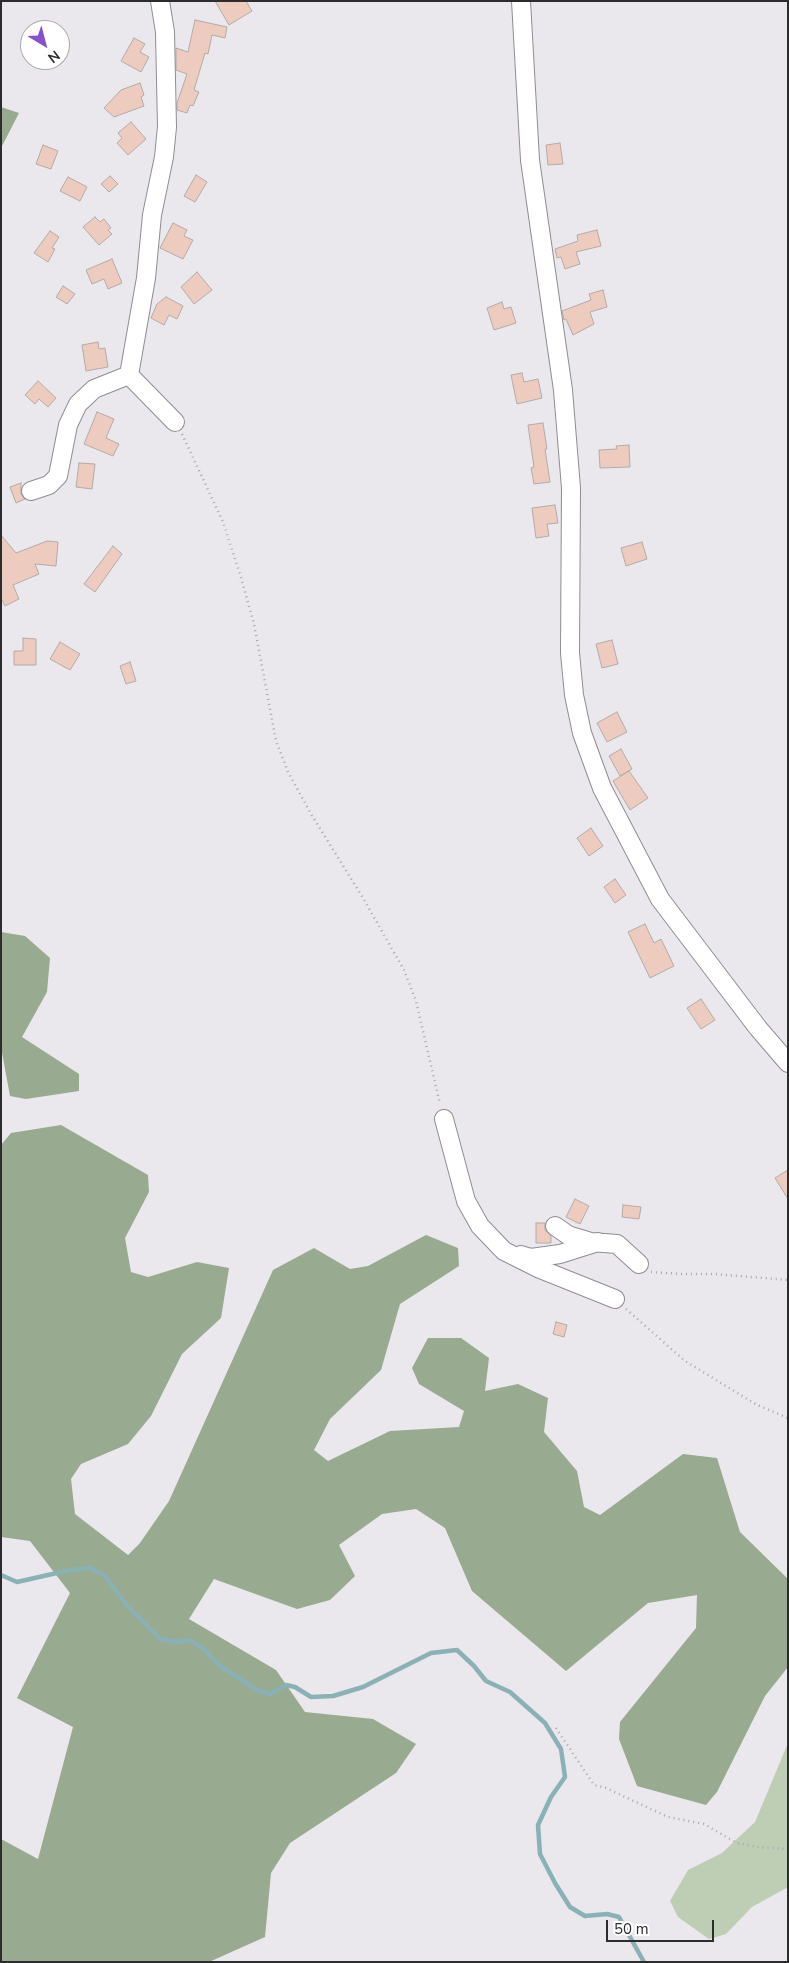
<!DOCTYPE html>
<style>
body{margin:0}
#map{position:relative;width:789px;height:1963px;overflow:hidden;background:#eae7ed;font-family:"Nunito Sans",sans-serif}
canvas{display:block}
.frame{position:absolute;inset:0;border:2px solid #2c2b2d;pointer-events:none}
.north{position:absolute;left:20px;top:20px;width:50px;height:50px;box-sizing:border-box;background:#fff;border:1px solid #abaaab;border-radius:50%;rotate:143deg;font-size:14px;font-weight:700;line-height:20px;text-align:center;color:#2c2b2d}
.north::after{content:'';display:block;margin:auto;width:18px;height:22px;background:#8453cb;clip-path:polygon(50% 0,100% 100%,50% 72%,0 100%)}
.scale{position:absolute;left:606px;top:1920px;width:108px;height:22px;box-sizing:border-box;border:2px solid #2c2b2d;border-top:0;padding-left:6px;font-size:15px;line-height:18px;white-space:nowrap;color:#2c2b2d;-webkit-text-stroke:4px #fff;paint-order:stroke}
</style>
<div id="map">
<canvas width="789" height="1963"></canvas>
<div class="frame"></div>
<div class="north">N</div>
<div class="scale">50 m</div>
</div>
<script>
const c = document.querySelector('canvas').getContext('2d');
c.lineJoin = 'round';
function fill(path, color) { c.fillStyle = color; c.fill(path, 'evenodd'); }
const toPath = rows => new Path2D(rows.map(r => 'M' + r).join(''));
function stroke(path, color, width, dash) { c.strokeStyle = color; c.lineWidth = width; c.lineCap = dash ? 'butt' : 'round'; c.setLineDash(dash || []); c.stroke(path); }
fill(toPath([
 [788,1743,788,1887,752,1907,726,1934,709,1939,678,1917,670,1901,688,1870,722,1853,755,1822]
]), '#bdceb5');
fill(toPath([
 [1,107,19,113,1,148],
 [1,932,25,936,50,958,47,992,22,1037,79,1074,79,1091,26,1099,10,1096,1,1047],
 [61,1125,148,1175,149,1192,125,1238,131,1272,148,1277,197,1262,229,1268,221,1318,182,1354,151,1416,128,1444,81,1464,71,1479,75,1514,128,1555,140,1543,169,1501,273,1270,314,1248,350,1269,368,1266,426,1235,458,1248,459,1266,400,1304,381,1370,330,1419,314,1450,328,1461,390,1431,459,1427,464,1411,419,1384,412,1368,428,1338,461,1338,489,1358,485,1391,518,1384,548,1398,544,1432,577,1471,584,1507,600,1515,683,1454,717,1458,740,1532,788,1579,788,1667,765,1696,717,1792,706,1805,637,1786,619,1739,620,1722,696,1628,697,1595,648,1603,566,1671,472,1591,445,1528,416,1509,382,1514,339,1545,355,1576,330,1600,297,1609,214,1579,189,1619,276,1670,305,1712,373,1719,416,1744,396,1773,290,1843,271,1873,265,1937,209,1962,1,1962,1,1839,38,1859,73,1727,17,1698,70,1593,30,1541,1,1537,1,1145,11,1133]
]), '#98aa90');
stroke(toPath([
 [1,1575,17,1582,70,1570,91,1568,105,1576,128,1607,160,1639,176,1642,190,1640,205,1650,220,1666,257,1690,270,1694,286,1685,295,1687,311,1697,333,1696,363,1687,431,1653,457,1650,474,1666,486,1681,510,1692,545,1723,561,1749,565,1777,551,1797,538,1825,540,1854,555,1883,570,1907,585,1916,607,1914,619,1917,644,1962]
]), '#8ab1b6', 4.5);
const building = toPath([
 [215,1,246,1,252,11,229,25,215,1],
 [195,20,227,27,225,38,212,35,208,54,205,53,194,90,199,92,193,106,190,105,187,113,177,110,177,103,187,74,176,70,176,48,188,52,195,20],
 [134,38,145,44,140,52,149,57,141,72,121,61,134,38],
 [140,83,144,95,141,97,144,106,114,117,104,108,121,90,140,83],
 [131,122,146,139,128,155,117,143,122,138,118,133,131,122],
 [560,143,563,164,548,165,546,145,560,143],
 [43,145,58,151,51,169,36,164,43,145],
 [196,175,207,182,195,202,184,196,196,175],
 [110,176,118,184,109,192,101,184,110,176],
 [68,177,87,187,80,201,60,191,68,177],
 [95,217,100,222,104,219,111,228,108,230,112,234,99,245,83,227,95,217],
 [173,223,187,230,184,236,193,240,183,259,160,248,173,223],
 [597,230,601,246,576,252,580,264,565,269,561,257,557,258,555,249,578,241,577,235,597,230],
 [50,231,59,237,52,248,55,249,48,262,34,253,50,231],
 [112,259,122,283,108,289,104,279,92,284,86,270,112,259],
 [197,272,212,290,194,304,181,287,197,272],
 [63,286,75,294,67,304,56,297,63,286],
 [603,290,607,307,590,312,594,324,573,335,566,319,564,320,562,311,591,300,589,294,603,290],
 [166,297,183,306,177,319,169,315,164,325,151,318,157,304,166,297],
 [502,302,504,309,511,307,516,323,494,330,487,308,502,302],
 [98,342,99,349,105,348,108,367,86,371,82,345,98,342],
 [522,373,524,382,538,379,542,398,517,404,511,375,522,373],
 [38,381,56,398,48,407,39,399,35,404,25,395,38,381],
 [97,412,114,419,106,438,119,444,113,456,84,444,97,412],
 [543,423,547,449,545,449,550,482,534,484,531,468,534,467,528,425,543,423],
 [629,445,630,467,600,468,599,450,617,449,616,446,629,445],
 [79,463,95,464,92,489,76,487,79,463],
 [21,483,21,494,25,499,16,503,10,487,21,483],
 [555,505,558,523,547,524,549,536,536,538,532,508,555,505],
 [1,535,16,553,47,541,58,542,56,566,35,564,39,574,13,585,19,599,5,606,1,598,1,535],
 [642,542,647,559,626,566,621,548,642,542],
 [113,546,122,554,95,592,84,584,113,546],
 [23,638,36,639,36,665,14,665,14,651,23,651,23,638],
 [612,640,618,664,602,668,596,644,612,640],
 [60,642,80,654,70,670,50,659,60,642],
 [130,662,136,681,126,684,120,666,130,662],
 [617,712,627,732,607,742,597,723,617,712],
 [621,749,632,769,620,776,609,756,621,749],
 [629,771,648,798,630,810,613,781,629,771],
 [591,828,603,846,589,856,577,838,591,828],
 [615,879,626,895,615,903,604,887,615,879],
 [645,924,654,943,661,939,674,966,650,978,628,932,645,924],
 [701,999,715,1020,701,1029,687,1008,701,999],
 [788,1170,788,1199,775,1178,788,1170],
 [575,1199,589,1206,580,1224,566,1217,575,1199],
 [623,1205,641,1207,639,1219,622,1217,623,1205],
 [536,1223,545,1223,545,1230,551,1236,551,1243,536,1243,536,1223],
 [556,1322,567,1325,564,1337,553,1334,556,1322]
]);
fill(building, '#eecbbf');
stroke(building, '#b2aba9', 1);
const minor = toPath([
 [521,1,530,160,563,390,571,488,570,653,574,695,582,733,602,788,660,899,758,1028,788,1063],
 [129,375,175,422],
 [31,491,49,485,58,476,68,425,78,404,94,389,129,375,146,278,152,215,164,157,167,127,165,32,160,1],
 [444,1119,466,1201,480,1226,504,1251,540,1269,615,1299],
 [555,1226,568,1235,591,1242,617,1244,639,1264],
 [521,1255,531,1258,560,1254,598,1242]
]);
stroke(minor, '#8f8d93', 20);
stroke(toPath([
 [182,434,223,522,240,574,254,624,276,741,288,772,311,814,363,898,404,970,416,1001,440,1104],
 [651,1272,682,1274,715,1274,788,1280],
 [626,1309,685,1361,757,1405,788,1418],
 [556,1728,594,1785,606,1788,668,1817,704,1824,737,1843,758,1847,788,1849]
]), '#aaa8ac', 2.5, [1, 4]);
stroke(minor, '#fff', 18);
</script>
